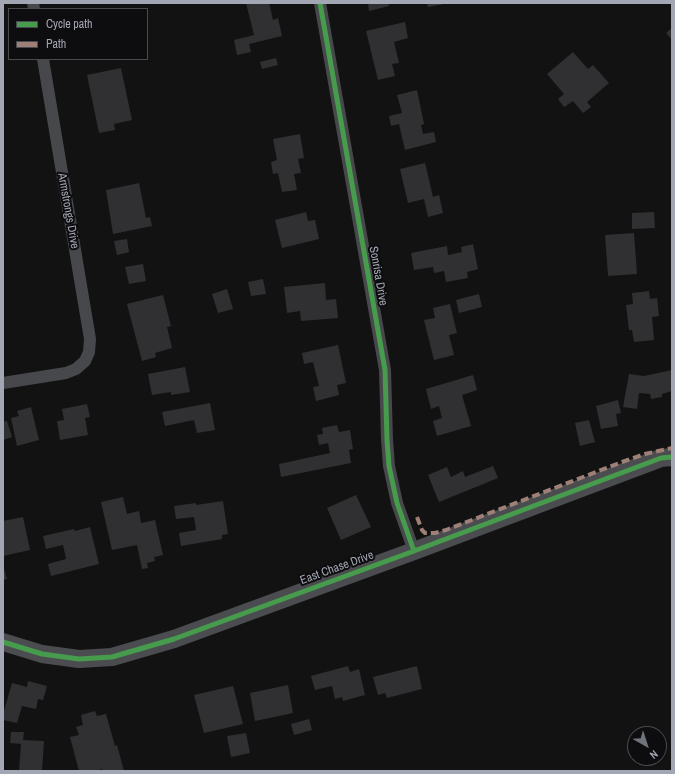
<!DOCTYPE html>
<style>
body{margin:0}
#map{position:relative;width:675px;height:774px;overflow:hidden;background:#121212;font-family:"Archivo Narrow",sans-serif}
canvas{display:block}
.frame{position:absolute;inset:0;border:4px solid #a3a7b3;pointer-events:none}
.legend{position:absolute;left:8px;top:8px;width:140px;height:52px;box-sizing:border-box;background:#0d0c0e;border:1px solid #494a50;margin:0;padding:5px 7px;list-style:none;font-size:12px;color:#a3a7b3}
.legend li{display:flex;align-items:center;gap:8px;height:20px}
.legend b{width:20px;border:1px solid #494a50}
.north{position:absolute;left:627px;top:726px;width:40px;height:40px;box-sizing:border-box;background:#0d0c0e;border:1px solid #494a50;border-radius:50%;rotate:141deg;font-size:11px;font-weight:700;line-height:16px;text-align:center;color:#a3a7b3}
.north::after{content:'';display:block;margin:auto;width:14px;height:18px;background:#70737b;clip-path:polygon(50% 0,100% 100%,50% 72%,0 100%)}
</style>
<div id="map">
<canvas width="675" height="774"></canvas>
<div class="frame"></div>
<ul class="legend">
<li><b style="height:5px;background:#469c4c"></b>Cycle path</li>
<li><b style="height:5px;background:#9e8076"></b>Path</li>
</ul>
<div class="north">N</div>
</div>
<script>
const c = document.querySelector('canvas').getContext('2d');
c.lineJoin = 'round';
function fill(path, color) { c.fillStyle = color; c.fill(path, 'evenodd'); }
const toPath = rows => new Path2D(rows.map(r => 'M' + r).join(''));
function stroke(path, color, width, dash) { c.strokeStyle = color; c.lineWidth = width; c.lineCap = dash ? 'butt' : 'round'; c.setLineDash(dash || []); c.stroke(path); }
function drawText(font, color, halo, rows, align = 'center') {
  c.font = font + ' "Archivo Narrow",sans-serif'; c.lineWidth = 4; c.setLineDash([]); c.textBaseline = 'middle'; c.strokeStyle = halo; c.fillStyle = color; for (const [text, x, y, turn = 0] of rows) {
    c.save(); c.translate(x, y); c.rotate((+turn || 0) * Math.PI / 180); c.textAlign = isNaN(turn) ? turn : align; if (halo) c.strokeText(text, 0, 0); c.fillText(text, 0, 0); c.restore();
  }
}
fill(toPath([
 [246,3,269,3,273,20,278,18,282,36,249,44,251,52,237,55,234,40,254,35],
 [368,3,388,3,389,6,369,11],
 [427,3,443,3,444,4,428,7],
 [405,22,408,38,394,42,399,63,392,64,395,76,378,80,366,31],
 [672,28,672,40,666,33],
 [573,52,588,69,593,65,609,83,587,102,591,107,583,113,573,101,564,107,558,99,564,94,547,74],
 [276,58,278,65,262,69,260,62],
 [121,68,132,120,114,124,115,130,99,133,87,75],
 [417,90,424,124,421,125,423,134,434,132,436,142,405,150,399,124,391,126,389,116,402,113,397,95],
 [300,134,304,158,298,159,301,173,294,174,297,190,282,192,278,173,273,174,271,162,277,160,273,139],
 [425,163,433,197,439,195,443,213,428,217,424,199,408,203,400,169],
 [139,183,146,218,150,217,152,226,113,234,106,190],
 [306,212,308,221,315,220,319,239,282,248,275,220],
 [654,212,655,228,632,229,632,213],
 [634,233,637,274,608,276,605,235],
 [127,239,129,252,117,255,114,241],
 [473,244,478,269,467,272,468,278,446,282,444,271,434,273,433,267,414,270,411,253,447,246,448,255,462,252,461,247],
 [143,264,146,281,129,284,125,267],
 [263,279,266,294,251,296,248,282],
 [325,283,326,300,336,299,338,318,301,321,300,311,287,313,284,287],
 [227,289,233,309,218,313,212,294],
 [649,291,650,299,657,298,659,316,652,317,654,340,634,342,632,330,629,330,626,305,633,304,632,293],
 [479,294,482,307,459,313,456,300],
 [163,295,171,326,167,327,172,348,155,353,156,357,142,361,127,304],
 [450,304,457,333,449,335,454,355,434,360,424,320,435,318,433,308],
 [338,345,346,383,337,385,339,395,316,401,313,387,319,386,313,362,304,364,302,353],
 [185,367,190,392,171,395,171,392,152,395,148,374],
 [672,370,672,391,662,394,662,397,651,399,650,394,639,393,637,409,623,407,629,374,644,376],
 [473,375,477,390,462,395,471,426,437,436,433,421,442,418,439,406,431,409,426,389],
 [618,400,621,413,616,414,618,426,601,429,596,406],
 [210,403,215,430,197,433,194,420,165,426,162,412],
 [87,404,90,417,85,418,88,435,60,440,57,421,64,420,62,409],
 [31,407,39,440,17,446,11,418,19,416,17,411],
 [589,420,595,442,580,446,575,423],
 [7,421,12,437,3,440,3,422],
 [337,425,339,432,350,430,353,449,349,450,351,463,281,477,279,464,330,453,328,443,319,445,317,435,323,434,322,428],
 [493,466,498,478,439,502,428,475,447,467,451,477,463,471,465,477],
 [356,495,371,527,341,540,327,508],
 [123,497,127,514,139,511,141,523,155,520,163,555,154,557,155,561,147,563,148,568,142,569,137,545,112,550,101,502],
 [223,501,228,534,222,535,222,539,181,546,179,533,196,530,194,517,176,519,174,506,196,503,196,505],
 [23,517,30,550,3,556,3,521],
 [90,527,99,564,51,576,48,564,66,559,63,545,46,549,43,536,74,529,75,531],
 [3,565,7,579,3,580],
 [348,666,350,672,359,669,365,695,343,701,342,697,335,699,332,686,315,690,311,676],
 [417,666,422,689,387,698,385,693,378,695,373,677],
 [28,681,47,686,43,700,38,699,36,709,22,706,17,723,3,720,3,714,12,683,27,687],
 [288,685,293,713,255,721,250,693],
 [233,686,243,724,204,733,194,695],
 [95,711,97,716,106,714,115,746,117,745,124,771,103,771,102,769,97,771,79,771,70,737,79,735,76,727,83,725,81,715],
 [309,719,312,730,294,735,291,724],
 [11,732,24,732,23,740,44,741,42,771,19,771,21,744,10,743],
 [246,733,250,753,231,757,227,736]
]), '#303032');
stroke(toPath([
 [33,3,34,9],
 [320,3,385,370,387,440,389,466,397,503,414,551],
 [3,383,66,373,76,369,85,361,89,352,90,339,43,59]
]), '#47484b', 12);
stroke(toPath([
 [3,642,42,654,79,659,112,657,174,639,414,551,661,458,672,457]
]), '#4b4c4f', 18);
stroke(toPath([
 [417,517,422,530,425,533,435,533,446,530,622,462,645,454,672,448]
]), '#9e8076', 4, [8, 4]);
stroke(toPath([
 [320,3,385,370,387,440,389,466,397,503,414,551],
 [3,642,42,654,79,659,112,657,174,639,414,551,661,458,672,457]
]), '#469c4c', 5);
drawText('12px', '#a3a7b3', '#0d0c0e', [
 ["Armstrongs Drive",68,211,80],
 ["Sonrisa Drive",378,276,80],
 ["East Chase Drive",337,568,-20]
]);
</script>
